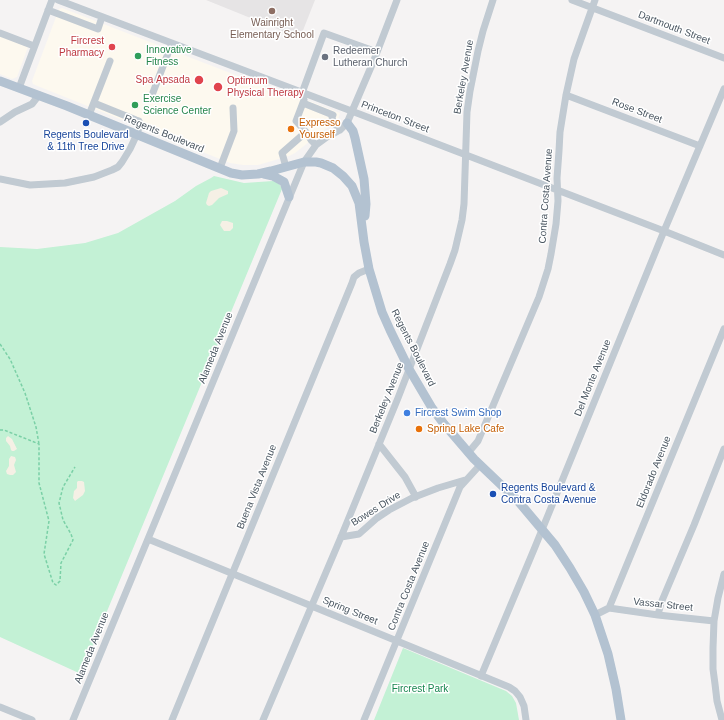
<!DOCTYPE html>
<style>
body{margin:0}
canvas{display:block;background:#f5f3f3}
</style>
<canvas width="724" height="720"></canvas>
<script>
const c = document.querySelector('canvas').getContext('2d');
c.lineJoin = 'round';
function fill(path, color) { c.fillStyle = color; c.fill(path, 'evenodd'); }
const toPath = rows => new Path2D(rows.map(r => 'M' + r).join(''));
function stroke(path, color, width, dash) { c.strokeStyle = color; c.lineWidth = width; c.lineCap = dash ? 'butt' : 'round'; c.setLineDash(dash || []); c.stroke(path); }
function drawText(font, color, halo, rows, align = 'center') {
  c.font = font + ' Arial,sans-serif'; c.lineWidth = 3; c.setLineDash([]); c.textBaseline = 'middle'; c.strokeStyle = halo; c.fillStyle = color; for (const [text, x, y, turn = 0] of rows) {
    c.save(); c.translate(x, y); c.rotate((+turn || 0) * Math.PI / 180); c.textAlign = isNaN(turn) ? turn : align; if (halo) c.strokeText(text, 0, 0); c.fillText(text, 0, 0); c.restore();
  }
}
fill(toPath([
 [62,8,295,98,296,96,340,113,338,119,295,153,289,156,258,165,243,165,230,163,35,85,33,84,32,81,59,9],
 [0,36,28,47,17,77,12,79,0,74]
]), '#fdf9ef');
fill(toPath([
 [206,0,315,0,300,38]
]), '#e6e4e5');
fill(toPath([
 [214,176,244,183,273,181,277,182,280,185,282,189,81,674,0,637,0,247,37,249,85,243,118,233,175,201,196,186,211,178],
 [403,648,506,691,512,696,516,703,519,720,374,720]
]), '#c3f1d5');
fill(toPath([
 [221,188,228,191,228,194,219,198,212,205,209,206,207,205,206,203,209,193,211,191],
 [222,221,227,221,233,223,233,228,230,231,224,231,220,225],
 [8,436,12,439,17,449,14,451,12,451,11,450,10,446,6,441,6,438],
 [11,456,15,457,16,460,14,465,16,472,13,475,10,475,7,474,6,471,9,466,9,459],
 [78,481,82,481,84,482,85,491,83,495,75,501,73,498,74,491,77,488,77,482]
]), '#f5f0e5');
stroke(toPath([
 [0,344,10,359,25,393,36,427,39,444],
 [0,430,4,430,39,444,39,483,49,521,44,554,53,583,56,585,60,581,61,563,73,540,71,534,63,520,59,503,63,487,75,467]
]), '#7ad0a6', 1.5, [3, 2]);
stroke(toPath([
 [58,0,362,115,664,231,724,255],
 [572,0,724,58],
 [48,10,98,29,102,17],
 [0,33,34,46],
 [19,88,52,0],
 [302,93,324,33,377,52],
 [152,95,172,43],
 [566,95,700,146],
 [304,100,296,121,306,132],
 [303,103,333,115,332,117,333,122,340,130],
 [89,115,110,61],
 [0,122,15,112,32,104,39,95],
 [286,167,282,153,306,132,311,140,316,145],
 [220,168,234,131,233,108],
 [0,179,30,185,65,183,94,177,112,170,118,167,122,162,130,149,137,134,140,124,139,121,136,120,94,103],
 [379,444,405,477,416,497],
 [468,453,478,441,539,297,548,269,551,254,556,224,558,201,557,178,559,151,560,132,566,95,574,59,580,42,595,0],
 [341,537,359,534,377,518,389,510,412,498,438,488,465,480],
 [148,539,397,641,509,687,515,691,520,697,524,706,526,720],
 [609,608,658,615,714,621],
 [595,615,609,608,724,329],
 [658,615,661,603,694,525,724,449],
 [481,676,535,547,664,231,724,89],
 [0,707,32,720],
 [73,720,304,162,316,145,327,137,340,130,347,123,374,60,397,0],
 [172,720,352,283,354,277,359,273,369,269],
 [263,720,341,537,398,398,450,264,455,250,462,220,464,204,467,112,470,91,478,51,483,31,493,0],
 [364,720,460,487,480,465],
 [722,720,717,701,715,684,713,669,713,648,714,621,718,598,724,574]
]), '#c1cad2', 7);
stroke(toPath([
 [0,81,67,106,231,173,242,175,258,174,271,171,304,162,316,162,321,163,333,168,343,176,352,186,359,203,364,242,369,269,382,312,390,330,409,369,432,408,444,424,474,459,518,501,555,545,570,568,584,592,595,615,608,654,616,689,621,720],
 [347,123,353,131,355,138,364,179,366,204,365,216],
 [264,174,273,176,284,182,289,197]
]), '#b3c2d1', 9);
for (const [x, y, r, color] of [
 [272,11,4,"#8d6e63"],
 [112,47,4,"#e0444e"],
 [138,56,4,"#2e9e5b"],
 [325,57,4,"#6b7280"],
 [199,80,5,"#e0444e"],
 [218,87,5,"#e0444e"],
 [135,105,4,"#2e9e5b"],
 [86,123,4,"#1a4fb4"],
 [291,129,4,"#e8710a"],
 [407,413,4,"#3f7fe0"],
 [419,429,4,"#e8710a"],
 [493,494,4,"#1a4fb4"]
]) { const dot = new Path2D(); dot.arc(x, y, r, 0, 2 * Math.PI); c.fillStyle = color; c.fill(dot); stroke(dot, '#fff', 1.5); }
drawText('10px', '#785e54', '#fff', [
 ["Wainright",272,23],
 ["Elementary School",272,35]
]);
drawText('10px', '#4a5661', '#fff', [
 ["Dartmouth Street",674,28,21],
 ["Berkeley Avenue",464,77,-80],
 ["Rose Street",637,111,21],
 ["Princeton Street",395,117,21],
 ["Regents Boulevard",164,134,22],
 ["Contra Costa Avenue",546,196,-86],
 ["Alameda Avenue",216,348,-68],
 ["Regents Boulevard",413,348,63],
 ["Del Monte Avenue",593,378,-68],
 ["Berkeley Avenue",387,398,-68],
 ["Eldorado Avenue",654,472,-68],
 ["Buena Vista Avenue",257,487,-68],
 ["Bowes Drive",376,509,-32],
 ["Contra Costa Avenue",409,586,-68],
 ["Vassar Street",663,605,6],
 ["Spring Street",350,611,22],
 ["Alameda Avenue",92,648,-68]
]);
drawText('10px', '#be3a42', '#fff', [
 ["Fircrest",104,41],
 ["Pharmacy",104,53],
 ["Spa Apsada",190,80],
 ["Optimum",227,81,"left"],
 ["Physical Therapy",227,93,"left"]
], 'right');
drawText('10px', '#27864d', '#fff', [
 ["Innovative",146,50],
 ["Fitness",146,62],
 ["Exercise",143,99],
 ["Science Center",143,111]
], 'left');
drawText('10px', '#5b616d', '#fff', [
 ["Redeemer",333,51],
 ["Lutheran Church",333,63]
], 'left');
drawText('10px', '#c56008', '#fff', [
 ["Expresso",299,123],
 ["Yourself",299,135],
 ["Spring Lake Cafe",427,429]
], 'left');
drawText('10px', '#164399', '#fff', [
 ["Regents Boulevard",86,135],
 ["& 11th Tree Drive",86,147],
 ["Regents Boulevard &",501,488,"left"],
 ["Contra Costa Avenue",501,500,"left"]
]);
drawText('10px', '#366cbe', '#fff', [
 ["Fircrest Swim Shop",415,413]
], 'left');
drawText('10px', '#17864f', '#fff', [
 ["Fircrest Park",420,689]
]);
</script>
